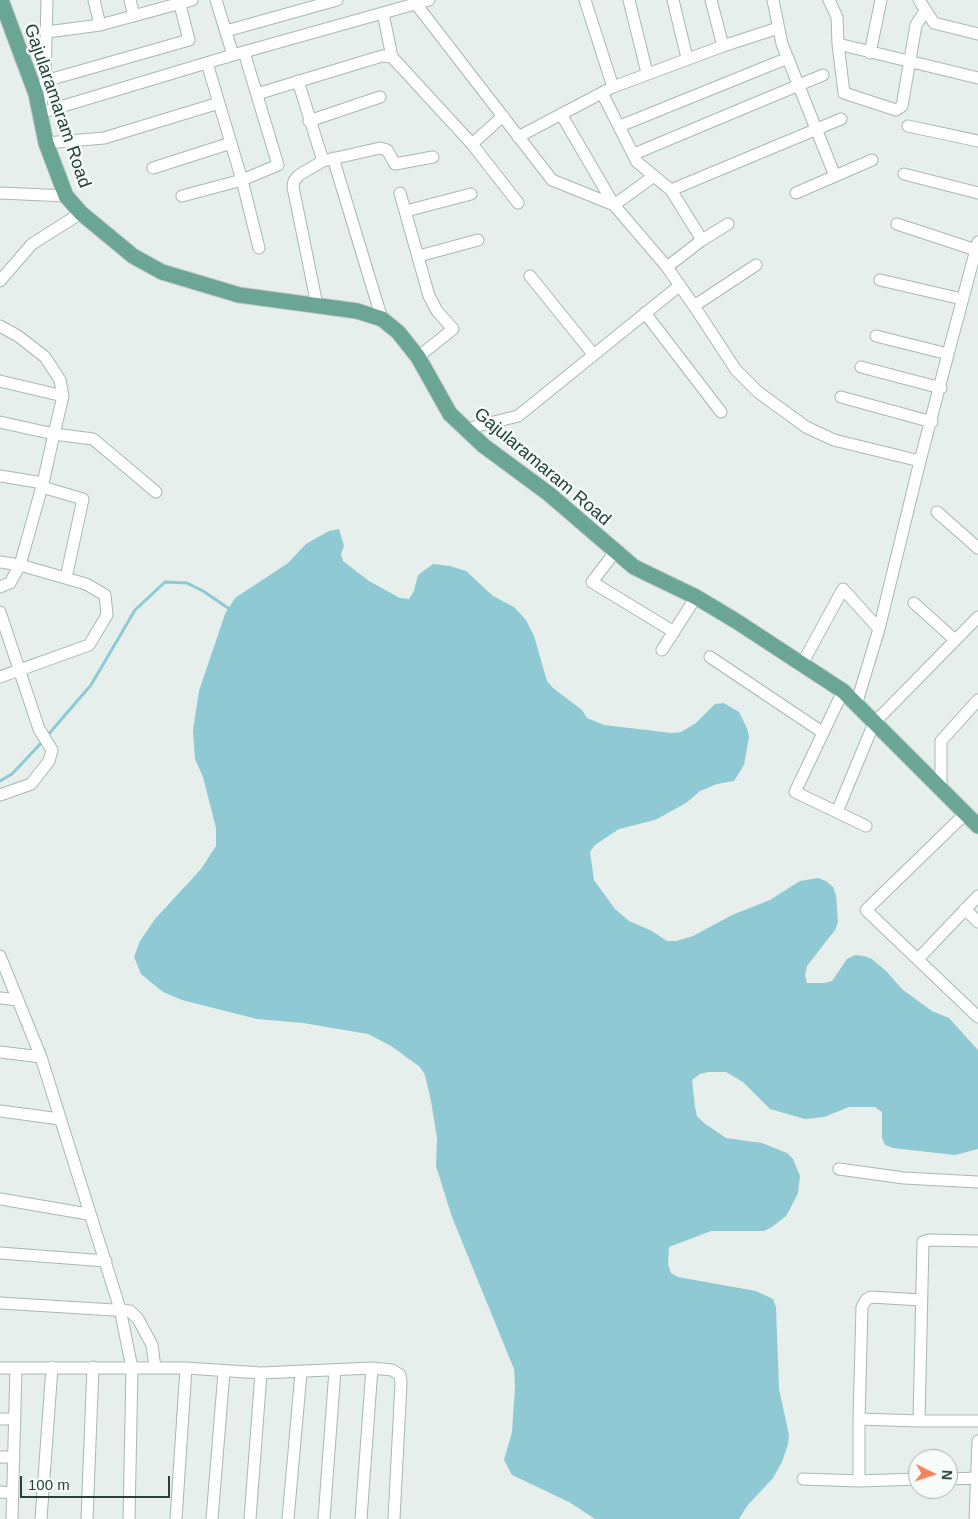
<!DOCTYPE html>
<style>
body{margin:0}
#map{position:relative;width:978px;height:1519px;overflow:hidden;background:#e6efeb;font-family:Helvetica,sans-serif}
canvas{display:block}
.north{position:absolute;left:908px;top:1449px;width:50px;height:50px;box-sizing:border-box;background:#f7fbf9;border:1px solid #a3b1ad;border-radius:50%;rotate:94deg;font-size:14px;font-weight:700;line-height:20px;text-align:center;color:#24423a}
.north::after{content:'';display:block;margin:auto;width:18px;height:22px;background:#f4845f;clip-path:polygon(50% 0,100% 100%,50% 72%,0 100%)}
.scale{position:absolute;left:20px;top:1476px;width:150px;height:22px;box-sizing:border-box;border:2px solid #24423a;border-top:0;padding-left:6px;font-size:15px;line-height:18px;white-space:nowrap;color:#24423a;-webkit-text-stroke:4px #f7fbf9;paint-order:stroke}
</style>
<div id="map">
<canvas width="978" height="1519"></canvas>
<div class="north">N</div>
<div class="scale">100 m</div>
</div>
<script>
const c = document.querySelector('canvas').getContext('2d');
c.lineJoin = 'round';
function fill(path, color) { c.fillStyle = color; c.fill(path, 'evenodd'); }
const toPath = rows => new Path2D(rows.map(r => 'M' + r).join(''));
function stroke(path, color, width, dash) { c.strokeStyle = color; c.lineWidth = width; c.lineCap = dash ? 'butt' : 'round'; c.setLineDash(dash || []); c.stroke(path); }
function drawText(font, color, halo, rows, align = 'center') {
  c.font = font + ' Helvetica,sans-serif'; c.lineWidth = 5; c.setLineDash([]); c.textBaseline = 'middle'; c.strokeStyle = halo; c.fillStyle = color; for (const [text, x, y, turn = 0] of rows) {
    c.save(); c.translate(x, y); c.rotate((+turn || 0) * Math.PI / 180); c.textAlign = isNaN(turn) ? turn : align; if (halo) c.strokeText(text, 0, 0); c.fillText(text, 0, 0); c.restore();
  }
}
fill(toPath([
 [339,529,344,546,341,554,343,561,369,581,400,598,409,599,414,591,418,575,433,564,450,566,466,571,493,596,514,607,526,620,534,636,547,681,553,688,582,710,587,718,604,725,672,733,681,732,696,723,715,704,724,703,739,712,747,728,749,737,744,765,734,781,717,784,700,791,686,803,655,820,619,829,595,845,590,852,594,880,615,909,629,921,652,931,667,941,676,941,693,936,732,915,770,900,800,881,818,878,826,881,833,887,836,895,838,922,835,930,807,966,805,975,807,983,824,983,832,981,847,959,855,955,864,956,872,959,886,971,903,990,932,1011,949,1018,978,1050,978,1149,955,1155,893,1148,885,1145,882,1138,882,1112,875,1107,849,1107,824,1117,805,1119,770,1109,743,1082,726,1072,708,1072,700,1074,692,1080,695,1107,697,1116,704,1123,726,1138,762,1143,787,1153,793,1159,800,1176,798,1193,790,1209,786,1216,772,1227,764,1231,711,1231,669,1247,668,1264,671,1273,678,1277,756,1291,773,1299,776,1307,779,1389,789,1435,788,1444,782,1462,773,1478,747,1506,739,1519,595,1519,569,1502,512,1475,504,1460,512,1432,515,1387,514,1369,452,1217,436,1166,437,1138,431,1101,425,1075,420,1067,391,1046,368,1034,303,1023,257,1019,182,1000,163,992,141,974,134,957,140,941,155,919,201,869,216,846,216,828,203,777,195,759,193,730,199,691,225,614,235,598,288,563,306,544,329,531]
]), '#8ec9d4');
stroke(toPath([
 [47,736,91,685,135,610,165,582,187,583,203,591,228,608],
 [0,781,12,774,43,741]
]), '#8ec9d4', 3);
const minor = toPath([
 [47,0,45,81,40,113,233,55,429,0],
 [94,0,100,25],
 [130,0,134,16],
 [216,0,233,55],
 [585,0,613,87],
 [629,0,647,73],
 [673,0,687,58],
 [773,0,782,44,835,176],
 [829,0,837,17,838,44,844,93,896,110,902,106,916,25,925,11],
 [919,0,934,23,978,34],
 [416,4,552,180,614,205,667,267,702,240,671,190,637,162,602,93],
 [383,13,392,57],
 [226,31,337,0],
 [47,32,100,25,192,0],
 [838,44,978,78],
 [723,46,778,28],
 [870,53,881,0],
 [207,63,242,180,259,248],
 [45,81,189,40,180,5],
 [298,81,323,161,380,148,387,150,395,164,433,157],
 [257,94,382,56,392,57,472,144],
 [561,114,614,205,654,176],
 [503,116,472,144,518,203],
 [309,121,380,97],
 [620,126,788,58],
 [908,126,978,141],
 [518,137,613,87,723,46,711,0],
 [46,143,104,138,219,103],
 [634,154,823,75],
 [333,158,382,319],
 [153,168,231,143],
 [904,174,978,193],
 [671,190,841,119],
 [0,193,66,196],
 [400,193,429,296,437,311,453,329,418,357],
 [796,193,872,160],
 [182,196,242,180,278,165,244,52],
 [406,211,471,194],
 [897,224,976,250],
 [702,240,728,224],
 [419,256,478,240],
 [667,267,694,306,756,265],
 [530,276,593,354],
 [880,280,962,299],
 [0,281,32,244,81,213],
 [317,305,293,187,294,181,299,175,323,161],
 [694,306,736,370,758,392,806,427,834,440,920,461,948,354],
 [645,313,721,412],
 [0,326,18,336,45,357,60,380,63,396],
 [876,336,948,354,978,242],
 [861,367,941,388],
 [0,381,63,396,54,434,0,422],
 [841,397,932,422],
 [466,429,518,416,679,286],
 [0,476,43,483],
 [42,487,83,499,66,578],
 [937,512,978,548],
 [615,552,592,582,674,632],
 [0,562,20,565,10,583,0,587],
 [914,603,955,640],
 [0,612,39,729,52,750,49,761,31,784,0,795],
 [662,650,696,597],
 [710,657,822,732],
 [802,664,843,589,879,629,920,461],
 [0,677,89,645,107,615,105,595,86,584,20,565,43,483,54,434,93,439,156,492],
 [843,691,795,792,866,826],
 [856,705,879,629],
 [941,790,941,741,978,700],
 [837,812,874,723,978,617],
 [965,814,866,910,978,1017],
 [965,909,978,922],
 [0,956,41,1057,120,1309,132,1368,129,1519],
 [918,959,978,896],
 [0,998,18,1000],
 [0,1052,41,1057],
 [0,1111,60,1119],
 [839,1169,904,1178,978,1182],
 [0,1199,88,1214],
 [0,1253,106,1261],
 [0,1303,130,1311,138,1319,152,1345,155,1368],
 [0,1368,186,1368,261,1373,372,1368,392,1370,400,1375,401,1383,394,1519],
 [0,1419,15,1419],
 [859,1419,862,1307,866,1300,871,1297,921,1300],
 [919,1421,978,1421],
 [0,1457,14,1457],
 [803,1479,859,1481,859,1419,919,1421,923,1242,929,1240,978,1241],
 [948,1479,978,1478],
 [859,1481,918,1479],
 [0,1492,13,1493],
 [12,1519,16,1368],
 [41,1519,52,1367],
 [87,1519,93,1367],
 [176,1519,186,1368],
 [212,1519,224,1372],
 [250,1519,261,1373],
 [288,1519,301,1373],
 [324,1519,335,1370],
 [361,1519,372,1368],
 [975,1519,978,1441]
]);
const major = toPath([
 [1,0,36,94,46,143,66,196,81,213,133,256,162,272,239,295,357,311,382,319,398,332,418,357,450,414,484,446,549,494,634,567,696,597,736,621,843,691,978,826]
]);
stroke(minor, '#a8b8b2', 13);
stroke(major, '#c2cac8', 17);
stroke(minor, '#fff', 11);
stroke(major, '#6aa596', 15);
drawText('18px', '#24423a', '#f7fbf9', [
 ["Gajularamaram Road",57,106,71],
 ["Gajularamaram Road",542,467,40]
]);
</script>
